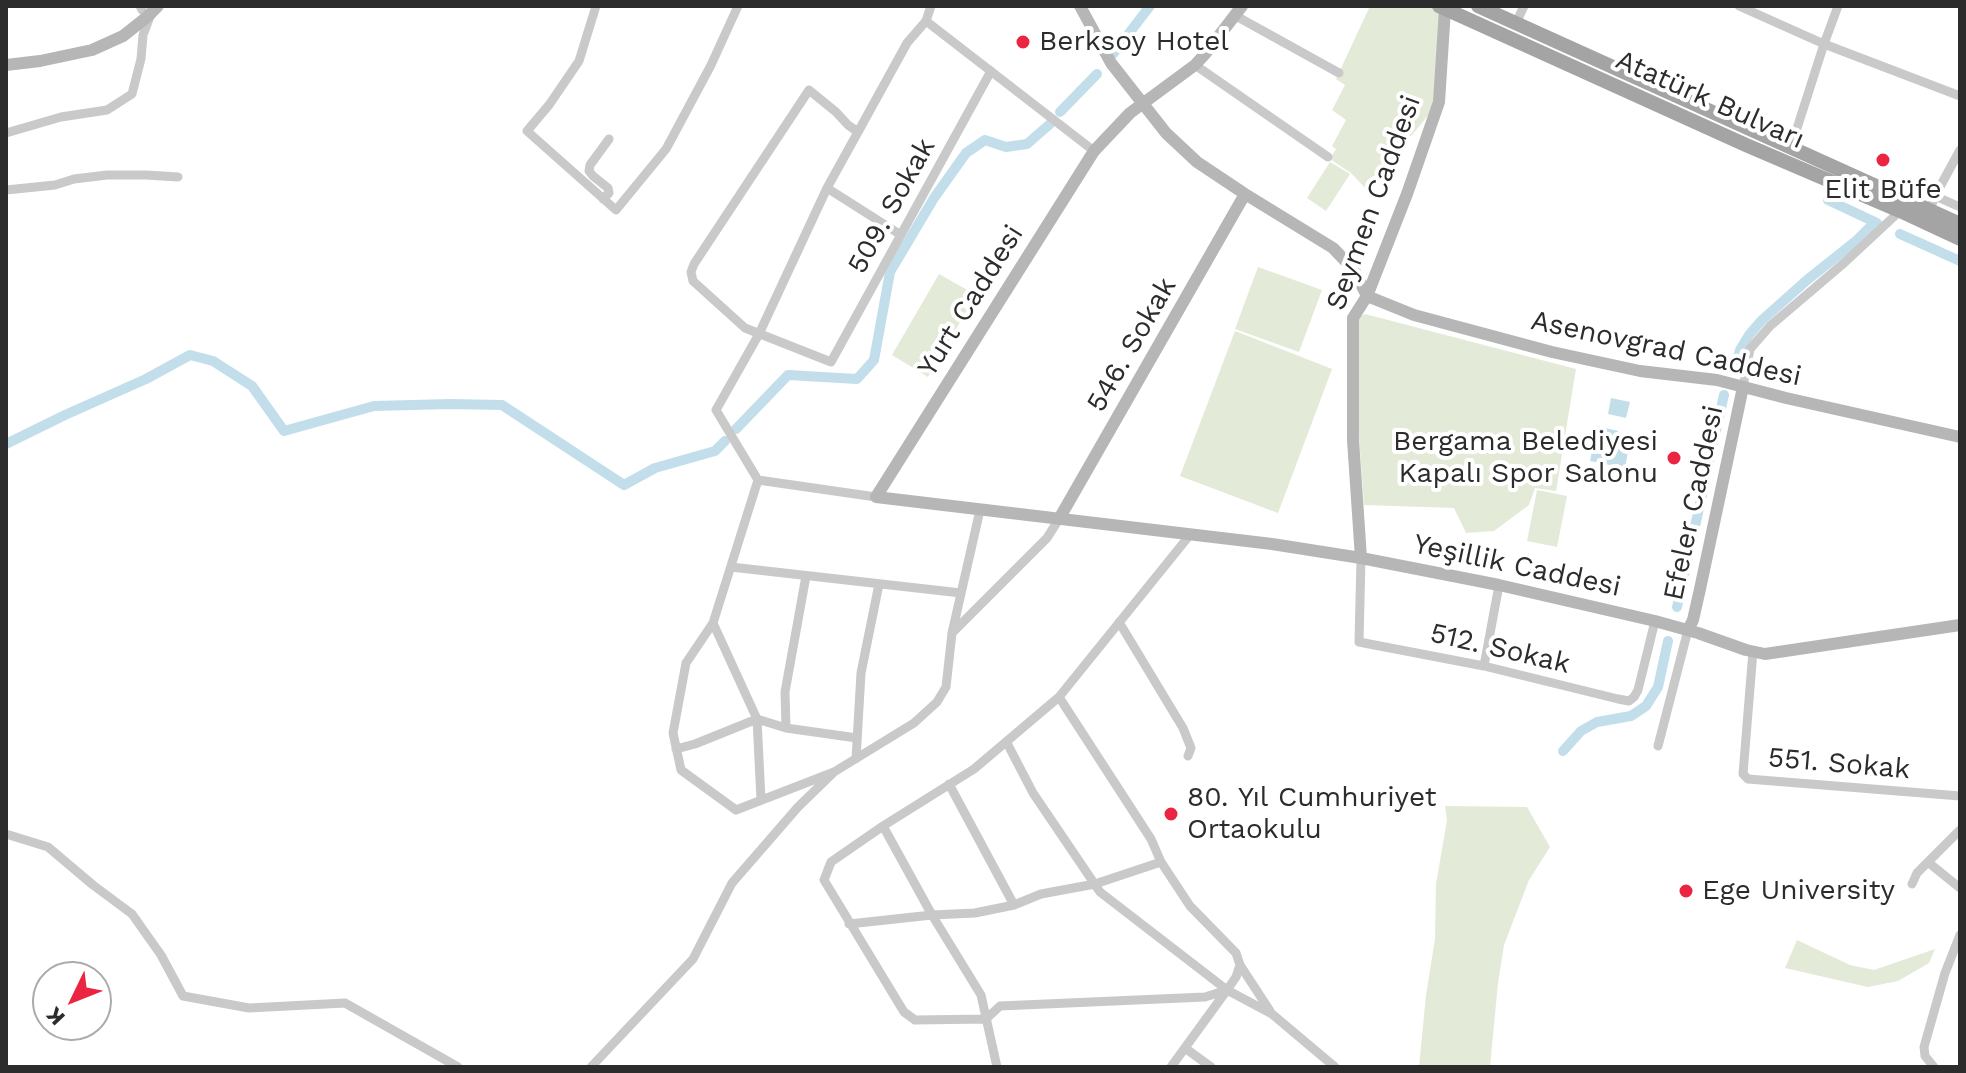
<!DOCTYPE html>
<meta charset="utf-8">
<style>
body{margin:0}
#map{position:relative;width:1966px;height:1073px;overflow:hidden;background:#fff;font-family:"Work Sans",sans-serif}
canvas{display:block}
.frame{position:absolute;inset:0;border:8px solid #2c2c2c;pointer-events:none}
.north{position:absolute;left:32px;top:961px;width:80px;height:80px;box-sizing:border-box;background:#fff;border:2px solid #ababab;border-radius:50%;rotate:227deg;font-size:22px;font-weight:700;line-height:32px;text-align:center;color:#2c2c2c}
.north::after{content:'';display:block;margin:auto;width:28px;height:36px;background:#eb2541;clip-path:polygon(50% 0,100% 100%,50% 72%,0 100%)}
</style>
<div id="map">
<canvas width="1966" height="1073"></canvas>
<div class="frame"></div>
<div class="north">K</div>
</div>
<script>
const c = document.querySelector('canvas').getContext('2d');
c.lineJoin = 'round';
function fill(path, color) { c.fillStyle = color; c.fill(path, 'evenodd'); }
const toPath = rows => new Path2D(rows.map(r => 'M' + r).join(''));
function stroke(path, color, width, dash) { c.strokeStyle = color; c.lineWidth = width; c.lineCap = dash ? 'butt' : 'round'; c.setLineDash(dash || []); c.stroke(path); }
function drawText(font, color, halo, rows, align = 'center') {
  c.font = font + ' "Work Sans",sans-serif'; c.lineWidth = 8; c.setLineDash([]); c.textBaseline = 'middle'; c.strokeStyle = halo; c.fillStyle = color; for (const [text, x, y, turn = 0] of rows) {
    c.save(); c.translate(x, y); c.rotate((+turn || 0) * Math.PI / 180); c.textAlign = isNaN(turn) ? turn : align; if (halo) c.strokeText(text, 0, 0); c.fillText(text, 0, 0); c.restore();
  }
}
fill(toPath([
 [1370,6,1439,6,1439,102,1367,190,1351,173,1330,159,1336,149,1332,146,1346,120,1332,110,1345,85,1336,79],
 [1330,162,1350,174,1326,211,1307,198],
 [1258,267,1322,290,1299,352,1235,329],
 [939,274,976,295,928,377,892,355],
 [1365,314,1576,369,1556,491,1535,488,1529,505,1494,531,1466,533,1454,508,1364,505,1359,437,1359,317],
 [1235,331,1332,369,1278,513,1180,476],
 [1537,490,1567,496,1557,547,1527,541],
 [1445,806,1527,807,1550,847,1529,880,1504,945,1498,983,1490,1067,1419,1067,1426,995,1435,939,1436,884,1447,820],
 [1797,940,1850,965,1874,970,1935,949,1929,963,1898,981,1868,987,1785,968]
]), '#e3ead8');
fill(toPath([
 [1611,398,1630,402,1626,418,1608,414],
 [1597,426,1618,431,1616,443,1629,446,1625,468,1590,461]
]), '#c3deeb');
stroke(toPath([
 [1113,54,1150,6],
 [1060,112,1097,74],
 [1828,200,1877,223],
 [1900,234,1960,261],
 [1737,360,1740,350,1749,335,1761,321,1807,280,1856,241,1875,222],
 [736,429,788,375,857,379,874,360,890,272,934,198,966,153,985,140,1006,147,1027,144,1050,124],
 [6,444,65,415,146,379,190,355,213,361,252,386,284,431,374,406,450,404,502,405,624,485,655,468,715,451,725,441],
 [1706,474,1724,395],
 [1677,607,1704,486],
 [1563,751,1581,731,1597,722,1631,716,1646,706,1658,687,1668,641]
]), '#c3deeb', 10);
stroke(toPath([
 [140,6,142,10],
 [596,6,579,61,549,105,527,131,616,210,666,149,711,65,738,6],
 [931,6,926,21,907,43,858,132,848,125,836,112,809,90,694,264,691,272,693,281,745,328,831,362,991,71],
 [1739,6,1824,44,1960,96],
 [1236,16,1339,73],
 [926,21,1094,151],
 [1516,23,1524,6],
 [1195,65,1328,157],
 [6,133,61,117,107,110,132,94,141,59,143,35,151,14],
 [1791,147,1824,44,1838,6],
 [827,188,901,235],
 [6,190,55,185,74,179,107,175,146,175,178,177],
 [1935,196,1960,207],
 [603,199,609,193,608,188,593,176,589,171,590,165,609,139],
 [1930,210,1935,196,1960,150],
 [1743,387,1750,349,1770,326,1844,263,1900,211],
 [758,480,876,497],
 [1361,558,1359,642,1484,666,1618,699,1629,701,1634,697,1638,690,1655,621],
 [731,567,961,593],
 [1119,622,1183,728,1191,748,1188,756],
 [713,623,757,719,761,800],
 [952,633,1047,538,1059,519],
 [1753,651,1743,774,1748,779,1960,796],
 [1484,666,1499,585],
 [1059,697,1151,839,1161,862,1190,906,1236,953,1240,965,1236,977,1227,990,1205,997,1000,1006,986,1019,915,1020,904,1012,824,880,831,862,883,826,974,769,1059,697,1189,536],
 [786,728,785,692,806,576],
 [1007,743,1033,793,1100,892,1227,990,1272,1014,1335,1067],
 [1658,746,1688,630],
 [676,749,695,744,757,719,786,728,857,738],
 [856,759,861,673,879,584],
 [834,772,736,810,681,770,673,733,686,663,713,623,758,480,716,410,759,334,827,188,858,132],
 [949,784,1014,905],
 [883,826,932,915,981,995,997,1067],
 [6,834,48,847,93,885,132,914,161,955,183,996,249,1008,345,1003,458,1067],
 [1929,863,1960,888],
 [1912,884,1917,873,1960,830],
 [849,924,932,915,975,913,1014,905,1041,894,1095,884,1161,862],
 [1240,965,1270,1011],
 [1185,1048,1211,1067],
 [591,1067,693,959,732,883,798,807,834,772,914,723,937,702,946,687,952,633,980,510],
 [1171,1067,1227,990],
 [1934,1067,1925,1056,1924,1047,1945,973,1960,935]
]), '#c9c9c9', 9);
stroke(toPath([
 [1080,6,1111,63,1166,133,1197,162,1245,194,1333,248,1354,270,1367,296],
 [1242,6,1205,54,1195,65,1130,113,1094,151,876,497,1272,544,1361,558,1499,585,1655,621,1698,633,1746,650,1765,654,1960,625],
 [6,65,40,61,92,50,123,36,147,17,158,6],
 [1367,296,1414,315,1552,352,1640,371,1717,380,1786,398,1960,437],
 [1059,519,1245,194],
 [1361,558,1353,440,1353,318,1367,296,1407,194,1439,102,1445,9],
 [1688,630,1693,620,1700,589,1743,387]
]), '#b6b6b6', 12);
stroke(toPath([
 [1439,6,1746,145,1900,211,1960,239],
 [1478,6,1960,224]
]), '#a4a4a4', 14);
for (const [x, y, r, color] of [
 [1023,42,8,"#eb2541"],
 [1883,160,8,"#eb2541"],
 [1674,458,8,"#eb2541"],
 [1171,814,8,"#eb2541"],
 [1686,891,8,"#eb2541"]
]) { const dot = new Path2D(); dot.arc(x, y, r, 0, 2 * Math.PI); c.fillStyle = color; c.fill(dot); stroke(dot, '#fff', 3); }
drawText('28px', '#2c2c2c', '#fff', [
 ["Berksoy Hotel",1039,42],
 ["Elit Büfe",1883,190,"center"],
 ["Bergama Belediyesi",1658,442,"right"],
 ["Kapalı Spor Salonu",1658,474,"right"],
 ["80. Yıl Cumhuriyet",1187,798],
 ["Ortaokulu",1187,830],
 ["Ege University",1702,891]
], 'left');
drawText('28px', '#2c2c2c', '#fff', [
 ["Atatürk Bulvarı",1710,100,24],
 ["Seymen Caddesi",1374,203,-70],
 ["509. Sokak",892,206,-61],
 ["Yurt Caddesi",971,301,-58],
 ["546. Sokak",1132,345,-60],
 ["Asenovgrad Caddesi",1666,349,12],
 ["Efeler Caddesi",1694,503,-78],
 ["Yeşillik Caddesi",1517,566,12],
 ["512. Sokak",1500,649,13],
 ["551. Sokak",1839,764,5]
]);
</script>
